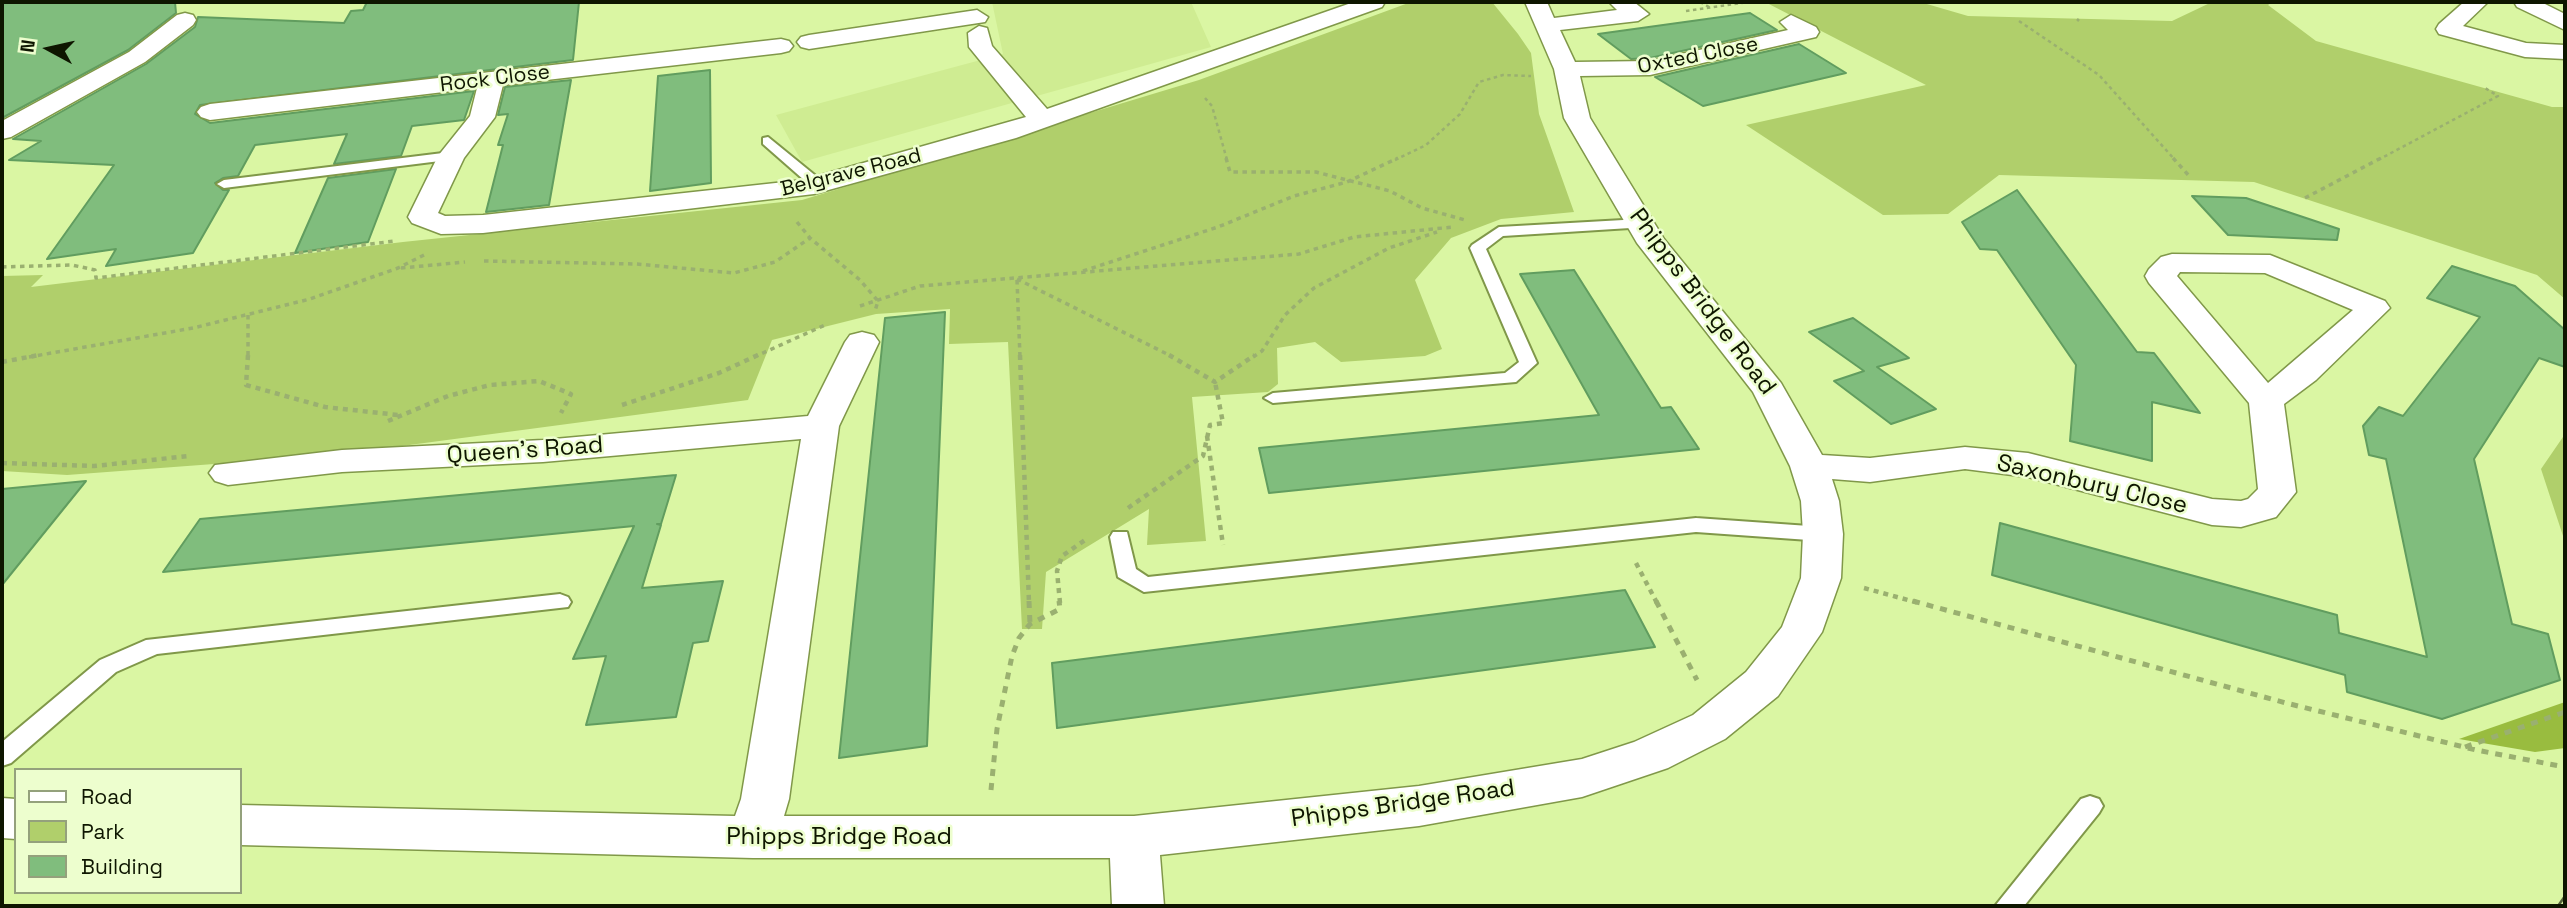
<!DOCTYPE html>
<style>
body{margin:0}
#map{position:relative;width:2567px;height:908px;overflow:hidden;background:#daf6a3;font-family:"Space Grotesk",sans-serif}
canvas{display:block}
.frame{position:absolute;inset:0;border:4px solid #0e1600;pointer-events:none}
.legend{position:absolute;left:14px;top:768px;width:228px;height:126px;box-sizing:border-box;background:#edfece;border:2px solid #94a17c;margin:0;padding:9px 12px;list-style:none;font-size:21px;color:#0e1600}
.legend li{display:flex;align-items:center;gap:14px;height:35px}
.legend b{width:35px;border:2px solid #94a17c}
.north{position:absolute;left:14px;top:14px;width:70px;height:70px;-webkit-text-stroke:5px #edfece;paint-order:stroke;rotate:278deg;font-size:19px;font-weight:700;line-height:28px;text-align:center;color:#0e1600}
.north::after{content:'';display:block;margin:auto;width:24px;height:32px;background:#0e1600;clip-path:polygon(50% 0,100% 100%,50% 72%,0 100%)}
</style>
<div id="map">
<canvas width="2567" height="908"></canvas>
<div class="frame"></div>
<ul class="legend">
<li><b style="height:9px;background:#fff"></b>Road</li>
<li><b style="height:19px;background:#b0cf6b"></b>Park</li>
<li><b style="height:19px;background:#80bd7d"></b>Building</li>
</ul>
<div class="north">N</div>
</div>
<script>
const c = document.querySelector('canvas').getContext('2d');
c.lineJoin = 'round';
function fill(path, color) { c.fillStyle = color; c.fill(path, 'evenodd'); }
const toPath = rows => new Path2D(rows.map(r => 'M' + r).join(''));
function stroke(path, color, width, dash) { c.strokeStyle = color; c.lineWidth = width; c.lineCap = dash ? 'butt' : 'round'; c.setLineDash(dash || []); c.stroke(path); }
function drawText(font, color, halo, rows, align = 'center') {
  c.font = font + ' "Space Grotesk",sans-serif'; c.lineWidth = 5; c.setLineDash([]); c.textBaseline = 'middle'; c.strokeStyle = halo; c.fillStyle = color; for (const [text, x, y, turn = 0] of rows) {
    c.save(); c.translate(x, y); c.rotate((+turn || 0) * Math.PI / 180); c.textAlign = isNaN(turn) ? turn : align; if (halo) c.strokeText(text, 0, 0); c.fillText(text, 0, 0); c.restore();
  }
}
fill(toPath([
 [992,2,1191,2,1211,47,802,162,776,115,1003,54]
]), '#cfec92');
fill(toPath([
 [1411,2,1492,2,1518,34,1531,53,1539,114,1574,212,1501,219,1451,238,1415,280,1442,349,1425,356,1341,362,1315,342,1277,348,1278,384,1268,392,1192,397,1206,541,1147,545,1149,509,1046,572,1042,629,1022,629,1008,342,949,344,950,309,876,314,772,340,748,400,334,455,67,475,2,471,2,276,43,275,31,287,403,242,802,200,1199,80],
 [1765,2,1920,2,1968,16,2172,21,2212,2,2272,2,2268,5,2316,41,2552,107,2565,107,2565,299,2537,275,2254,182,1999,175,1948,214,1883,215,1746,125,1926,85],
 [2565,434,2565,542,2541,469]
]), '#b0cf6b');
fill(toPath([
 [2565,702,2565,748,2535,752,2459,739]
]), '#99bc3f');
const building = toPath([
 [2,2,175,2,176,13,128,50,2,118,2,2],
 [367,2,579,2,573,60,200,105,195,114,210,123,474,91,464,120,412,126,401,156,334,164,347,134,255,145,238,176,223,178,215,183,223,190,229,190,193,253,106,266,116,249,47,259,114,165,9,160,41,141,13,139,146,64,195,27,198,17,344,23,351,11,363,10,367,2],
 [1750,13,1777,30,1650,58,1631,59,1598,34,1750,13],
 [1799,44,1846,73,1703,106,1655,77,1799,44],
 [710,70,711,183,650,191,658,76,710,70],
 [571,80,549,205,486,212,503,145,498,145,508,114,498,115,505,87,571,80],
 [396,169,368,242,295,253,328,178,396,169],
 [2017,190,2137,352,2154,353,2200,413,2152,402,2152,461,2070,441,2076,365,1997,250,1980,249,1962,222,2017,190],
 [2192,196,2246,198,2339,229,2337,240,2228,235,2192,196],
 [2452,266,2515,286,2565,330,2565,367,2539,358,2474,459,2512,624,2548,634,2560,680,2442,719,2347,692,2345,675,1992,575,2000,523,2337,615,2339,633,2427,657,2386,459,2369,455,2363,426,2379,407,2403,416,2480,317,2427,298,2452,266],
 [1574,270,1661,408,1671,407,1699,449,1269,493,1259,448,1599,415,1520,274,1574,270],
 [945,312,927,746,839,758,885,318,945,312],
 [1853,318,1909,358,1877,367,1936,409,1891,424,1834,381,1864,371,1809,332,1853,318],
 [676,475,661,524,657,524,661,525,642,588,723,581,708,641,693,643,676,717,586,725,606,656,573,659,634,526,163,572,200,519,676,475],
 [86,481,2,585,2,489,86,481],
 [1625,590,1655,647,1057,728,1052,663,1625,590]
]);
fill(building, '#80bd7d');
stroke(building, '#619d5f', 2);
const lane = toPath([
 [768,137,822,181,822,187,812,187,763,144,763,138,768,137],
 [451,152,456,153,456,159,224,188,217,184,224,180,451,152],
 [1641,219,1646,221,1646,227,1503,236,1486,249,1537,363,1516,382,1273,403,1264,398,1273,393,1505,373,1519,362,1470,248,1472,245,1499,227,1641,219],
 [1696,518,1823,527,1833,534,1823,541,1696,532,1144,592,1118,577,1110,537,1113,532,1127,532,1136,569,1148,577,1696,518],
 [560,594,568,597,571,602,568,607,157,654,116,672,11,763,2,766,2,742,100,660,146,640,560,594],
 [2090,796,2099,799,2103,806,2099,813,2024,906,1995,906,2081,799,2090,796]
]);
const street = toPath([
 [1354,2,1385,2,1382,7,1016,138,814,194,483,233,441,234,412,223,408,217,438,156,470,116,477,88,210,120,201,117,197,112,201,107,210,104,781,39,789,41,793,46,789,51,781,53,503,85,495,117,464,158,438,213,445,216,483,215,803,180,1026,117,969,47,968,33,979,26,987,28,992,46,1047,109,1354,2],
 [1525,2,1547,2,1554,18,1617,10,1609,2,1634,2,1649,14,1638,21,1560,30,1575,62,1650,61,1788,30,1780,22,1791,15,1816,27,1819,32,1816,37,1650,75,1580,76,1590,118,1664,239,1781,383,1822,455,1870,458,1965,447,2028,453,2212,499,2241,501,2248,499,2258,489,2249,403,2149,283,2145,276,2149,269,2161,257,2172,254,2270,255,2385,301,2390,308,2316,380,2284,404,2296,492,2276,517,2241,527,2212,525,2028,477,1965,469,1870,482,1832,479,1839,501,1843,534,1841,578,1822,632,1778,696,1725,739,1668,768,1582,797,1419,826,1160,855,1164,906,1112,906,1110,858,753,858,240,845,240,805,735,816,741,799,801,439,543,462,342,472,228,485,215,481,209,473,215,465,342,450,543,440,808,416,845,342,850,335,862,332,874,335,879,342,839,426,789,799,784,816,1134,816,1419,786,1582,759,1634,742,1693,715,1746,672,1782,627,1801,578,1803,534,1801,501,1790,466,1753,392,1637,243,1564,118,1554,69,1525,2],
 [2180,272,2265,273,2353,310,2268,383,2177,276,2180,272],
 [2464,2,2488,2,2463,26,2526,43,2565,45,2565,59,2525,57,2439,34,2436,29,2439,24,2464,2],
 [2514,2,2541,2,2565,14,2565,30,2517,7,2514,2],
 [977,10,988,17,985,22,809,49,801,47,797,42,801,37,809,35,977,10],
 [185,13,193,15,196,20,193,25,145,62,11,137,2,139,2,121,129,52,177,15,185,13],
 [2,798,16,799,16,839,2,838,2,798]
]);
stroke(lane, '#809849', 4);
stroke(street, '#809849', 3);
stroke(toPath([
 [1700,2,1709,7],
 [1686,11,1749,2],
 [2077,19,2079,21],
 [2019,21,2099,75,2175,160],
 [1205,98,1212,106,1227,160],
 [1395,160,1426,145,1460,114,1479,82,1503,75,1531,76],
 [2378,160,2498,96,2485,88]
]), '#9ab070', 2.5, [3.5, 3.5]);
stroke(toPath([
 [1226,158,1230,172,1316,172,1390,191,1422,208,1465,220],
 [2173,158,2191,178],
 [2305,198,2381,158],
 [797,222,810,238,860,280,878,301,875,311],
 [484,261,637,264,734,273,775,262,810,238],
 [2,267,72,265,95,270,96,278,395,241],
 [401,268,465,262],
 [1083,271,1218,227,1294,196,1347,182,1398,158],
 [1017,279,1173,357],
 [1017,280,1020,357],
 [860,306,920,286,1299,254,1354,237,1453,227],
 [248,315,248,357],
 [29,357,193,328,310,299,398,268,424,255],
 [754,357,825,325],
 [1253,357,1262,351,1285,315,1314,288,1389,248,1437,232]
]), '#9ab070', 3.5, [4.5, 4.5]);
stroke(toPath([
 [248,355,246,385,325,407,398,415],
 [1020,355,1029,603],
 [1169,355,1215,382,1255,355],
 [2,362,39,355],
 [622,405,719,373,758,355],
 [388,421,448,396,490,385,539,381,571,394,561,413],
 [1207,436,1223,545],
 [2,463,94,466,189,456],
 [1128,508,1203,456,1210,425,1223,423,1215,382],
 [1636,563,1657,603],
 [1864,588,1919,603],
 [1060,603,1057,571,1062,556,1085,540]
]), '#9ab070', 4.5, [5, 5]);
stroke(toPath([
 [1029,601,1030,624],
 [1656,601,1697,680],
 [1913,601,2286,703,2476,750,2565,767],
 [2465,747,2565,712],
 [991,790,997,729,1012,656,1019,638,1030,624,1060,609,1059,601]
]), '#9ab070', 5, [7, 7]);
fill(lane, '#fff');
fill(street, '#fff');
stroke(toPath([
 [2558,906,2565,896]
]), '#556439', 2.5);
drawText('21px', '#0e1600', '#edfece', [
 ["Oxted Close",1698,56,-11],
 ["Rock Close",495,79,-7],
 ["Belgrave Road",851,173,-14]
]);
drawText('24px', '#0e1600', '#edfece', [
 ["Phipps Bridge Road",1702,302,53],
 ["Queen's Road",525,451,-4],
 ["Saxonbury Close",2092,485,13],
 ["Phipps Bridge Road",1403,804,-8],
 ["Phipps Bridge Road",839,837]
]);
</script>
